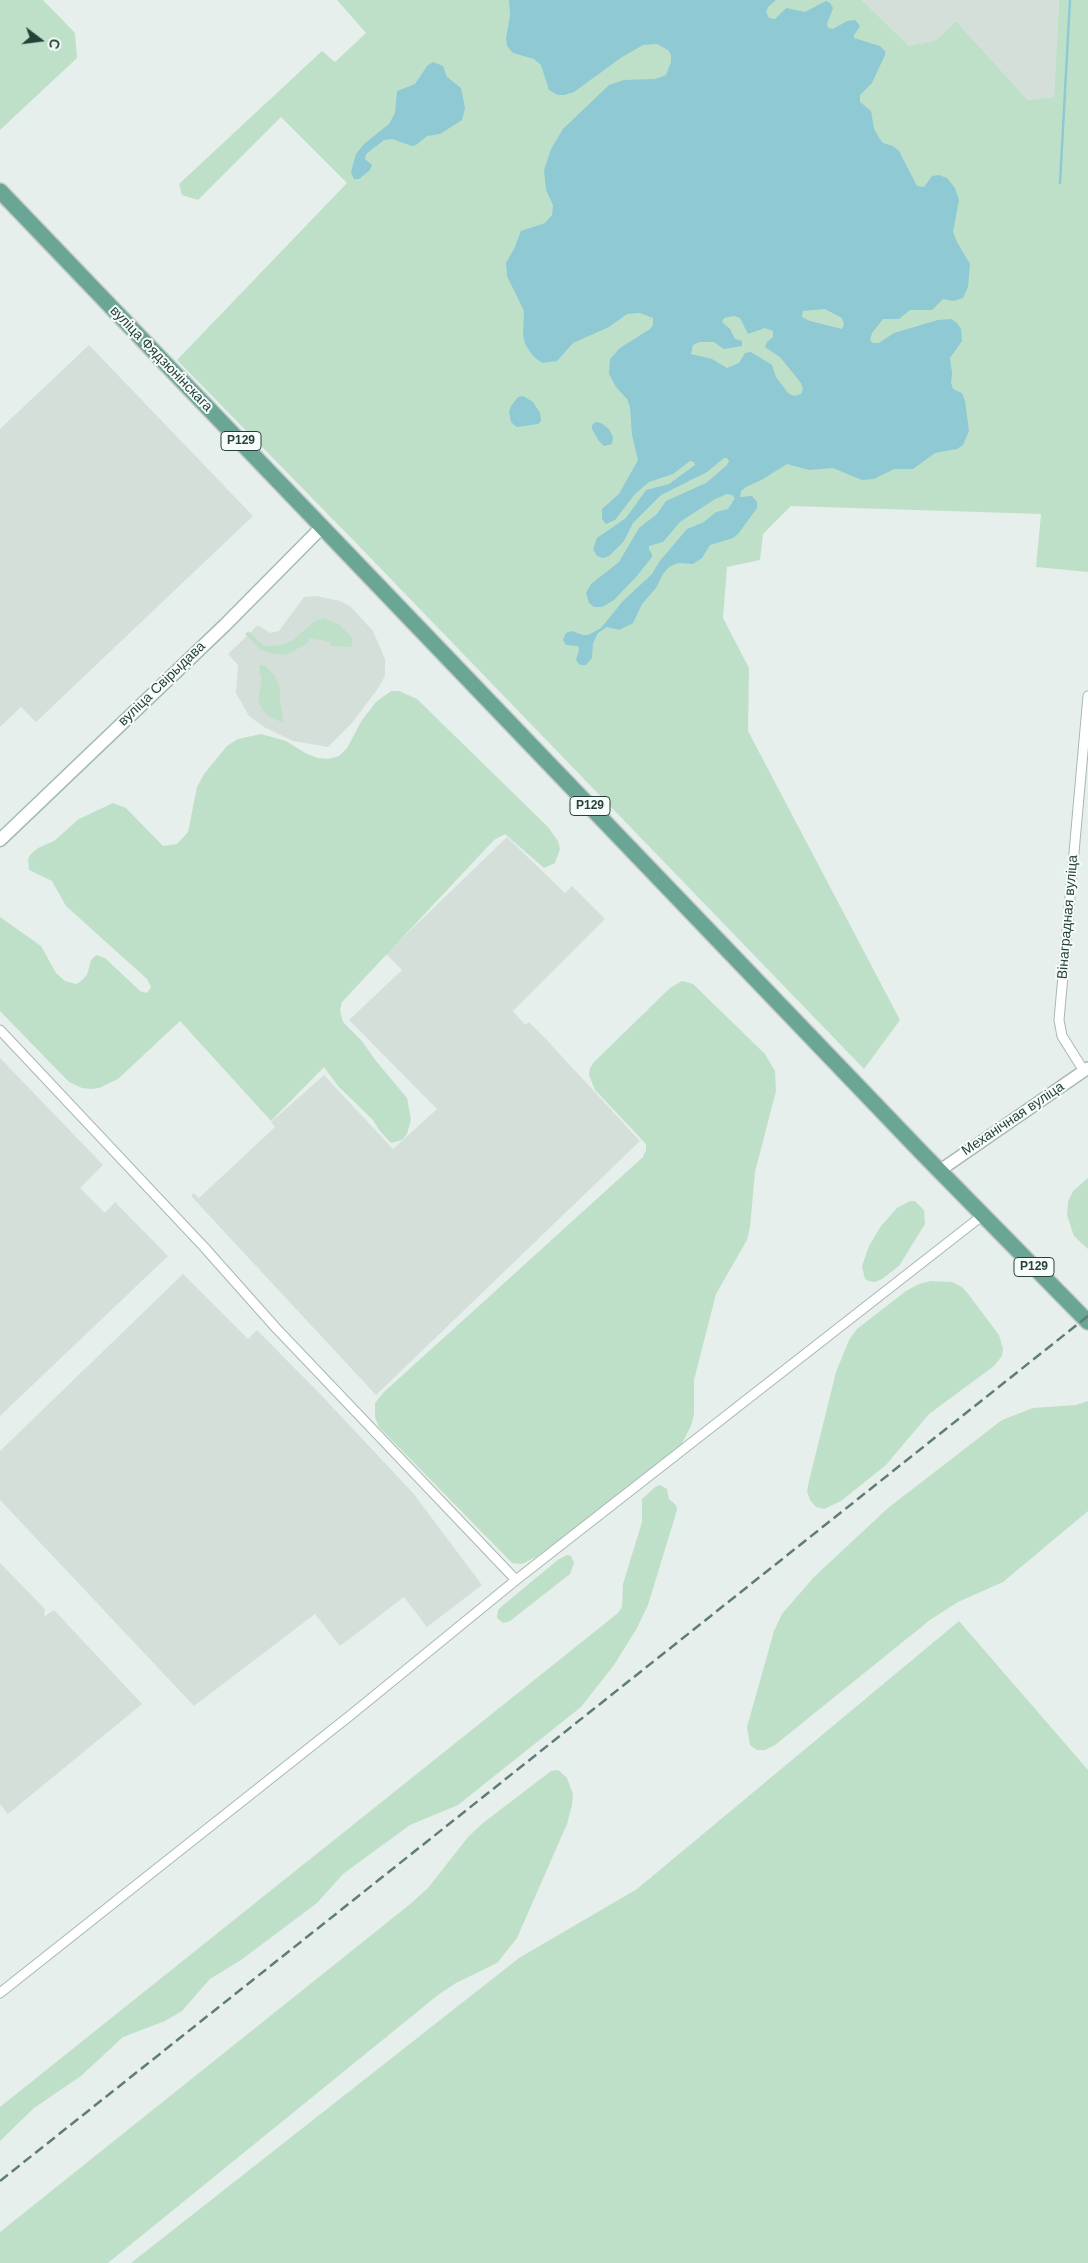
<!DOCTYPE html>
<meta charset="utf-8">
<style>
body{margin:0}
#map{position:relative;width:1088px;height:2263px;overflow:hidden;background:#e6efeb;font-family:Arial,sans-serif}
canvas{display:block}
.north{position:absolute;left:15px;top:15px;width:50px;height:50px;-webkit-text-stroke:4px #f7fbf9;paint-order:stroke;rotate:105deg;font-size:14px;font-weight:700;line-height:20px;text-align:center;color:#24423a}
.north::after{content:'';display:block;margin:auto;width:18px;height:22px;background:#24423a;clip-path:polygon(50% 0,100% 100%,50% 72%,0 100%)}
</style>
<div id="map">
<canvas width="1088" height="2263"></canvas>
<div class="north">С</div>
</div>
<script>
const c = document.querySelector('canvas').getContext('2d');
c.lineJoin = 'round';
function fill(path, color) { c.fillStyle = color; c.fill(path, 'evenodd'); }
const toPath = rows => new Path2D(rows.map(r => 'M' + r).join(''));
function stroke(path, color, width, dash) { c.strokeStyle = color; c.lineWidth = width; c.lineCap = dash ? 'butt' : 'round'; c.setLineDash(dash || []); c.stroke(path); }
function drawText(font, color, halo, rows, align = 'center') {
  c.font = font + ' Arial,sans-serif'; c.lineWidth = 4; c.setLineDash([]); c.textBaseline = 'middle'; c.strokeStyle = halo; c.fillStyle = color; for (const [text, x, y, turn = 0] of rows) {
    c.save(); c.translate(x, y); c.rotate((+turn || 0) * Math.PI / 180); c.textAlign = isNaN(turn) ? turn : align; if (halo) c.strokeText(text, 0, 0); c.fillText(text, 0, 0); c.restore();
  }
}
fill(toPath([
 [862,0,1059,0,1054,97,1028,100,956,21,936,40,909,46],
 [89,345,253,516,36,722,21,707,0,727,0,429],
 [316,596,340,601,350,606,373,631,385,659,385,676,379,687,352,723,328,747,293,741,264,727,249,716,236,693,238,665,228,654,258,625,270,633,279,631,304,597],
 [507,837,565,893,572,886,605,919,513,1011,525,1025,529,1022,543,1036,640,1141,376,1395,191,1196,194,1193,199,1198,275,1127,271,1122,324,1075,393,1149,437,1109,349,1020,402,970,386,954],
 [0,1058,103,1165,80,1188,105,1213,115,1202,168,1256,0,1416],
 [183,1274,248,1339,257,1330,322,1396,413,1493,482,1585,427,1627,404,1597,340,1646,315,1614,194,1706,0,1500,0,1451],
 [0,1563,45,1609,44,1617,54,1610,142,1704,8,1814,0,1804]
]), '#d4dfda');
fill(toPath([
 [0,0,43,0,75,33,77,58,0,130],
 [337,0,862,0,909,46,936,40,956,21,1028,100,1054,97,1059,0,1088,0,1088,572,1036,567,1041,514,791,506,763,534,760,560,727,567,723,618,749,668,748,731,900,1020,864,1069,358,545,177,360,347,183,281,117,198,200,182,195,179,184,322,51,335,62,366,33],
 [323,618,339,624,353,639,351,647,330,646,331,642,310,638,308,643,286,655,273,654,261,650,245,634,248,631,264,646,282,645,292,641,315,621],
 [260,665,264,665,275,676,280,688,280,699,284,723,269,717,262,709,258,700,262,678,259,673],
 [391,691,399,691,417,699,548,827,558,841,560,849,555,863,544,868,505,834,494,840,342,1002,340,1010,343,1022,361,1040,376,1061,407,1098,411,1119,407,1134,402,1140,391,1143,379,1130,373,1120,338,1086,324,1067,271,1121,180,1021,118,1079,99,1088,91,1089,82,1088,69,1082,0,1011,0,917,41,946,56,973,65,981,76,984,80,982,87,975,91,960,96,955,105,958,140,991,147,993,151,987,147,979,66,906,52,881,29,870,28,859,30,855,38,848,54,841,79,819,113,803,126,808,163,846,177,844,188,832,197,787,204,774,227,746,238,739,261,734,286,741,307,754,318,758,328,759,339,756,347,748,362,720,376,702],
 [682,981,693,984,765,1054,775,1071,776,1091,755,1172,750,1227,747,1240,716,1294,694,1380,694,1414,691,1426,680,1447,538,1556,522,1564,512,1563,379,1427,375,1417,375,1403,384,1392,643,1157,646,1150,646,1144,595,1090,589,1075,590,1068,594,1062,670,988],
 [1088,1178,1088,1249,1074,1236,1067,1215,1068,1202,1073,1191],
 [910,1201,915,1201,924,1210,925,1224,899,1266,882,1279,875,1282,869,1281,865,1279,862,1266,869,1246,881,1226,897,1208],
 [931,1281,952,1282,962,1287,969,1295,999,1335,1003,1349,1002,1356,994,1366,929,1414,886,1465,841,1501,824,1509,816,1507,810,1500,807,1491,809,1481,836,1372,849,1340,857,1329,906,1291,919,1284],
 [1088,1401,1088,1511,1003,1582,958,1602,930,1620,775,1745,765,1750,757,1750,750,1745,747,1727,774,1631,782,1614,814,1577,888,1508,1002,1420,1033,1408,1076,1405],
 [660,1485,667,1489,669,1499,676,1505,677,1510,648,1605,637,1628,614,1665,581,1707,458,1805,410,1825,343,1874,317,1903,241,1960,210,1979,182,2011,165,2021,123,2037,81,2076,34,2108,0,2141,0,2107,618,1613,622,1607,623,1584,642,1522,642,1499,655,1487],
 [567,1555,571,1556,574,1563,570,1574,510,1621,503,1623,497,1618,498,1610,502,1606,559,1559],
 [959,1621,1088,1770,1088,2263,131,2263,519,1958,637,1889],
 [558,1770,567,1778,573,1794,572,1805,567,1824,517,1938,497,1963,456,1983,438,1995,108,2263,0,2263,0,2232,409,1905,428,1888,468,1837,483,1823,551,1771]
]), '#bfe0c8');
fill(toPath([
 [509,0,776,0,768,7,766,12,769,18,775,19,786,8,805,12,826,1,830,3,833,8,827,24,828,28,833,29,847,21,855,20,860,26,854,35,854,38,880,46,885,51,885,55,872,83,860,95,860,102,871,111,874,129,880,139,883,143,893,146,899,151,917,186,924,187,932,176,939,175,947,178,955,188,959,200,953,232,957,242,970,264,968,287,963,298,954,301,943,299,932,310,910,310,899,319,883,319,872,333,870,340,873,343,879,343,894,333,938,320,951,319,957,323,961,329,962,341,950,358,952,373,951,383,953,389,962,393,965,401,969,431,963,445,957,449,935,453,913,469,894,469,874,479,862,480,833,468,809,470,787,464,763,479,746,487,741,491,740,497,752,496,757,502,757,508,738,534,733,538,710,545,702,558,693,564,678,563,669,567,663,574,656,588,642,604,633,623,619,630,607,627,598,633,593,643,592,658,586,665,580,665,576,660,579,650,578,646,566,645,563,640,566,633,572,631,583,635,588,635,601,628,623,601,652,574,659,562,687,529,704,522,716,512,728,509,735,498,732,495,727,494,715,499,680,522,663,542,649,546,649,550,652,554,652,557,636,577,614,600,602,607,594,607,589,603,586,593,591,584,619,562,639,528,657,514,666,501,706,483,727,465,729,461,727,458,724,458,707,472,661,495,633,523,624,541,609,556,603,558,597,556,593,549,597,538,626,518,646,490,669,484,695,465,694,462,690,461,673,474,649,482,635,494,615,520,606,524,602,519,602,509,619,494,638,460,632,435,630,407,627,399,616,387,609,374,610,359,620,348,650,329,653,325,653,318,640,313,627,314,609,327,573,343,557,361,542,363,533,356,525,344,523,334,524,311,507,276,506,263,514,249,521,231,545,223,552,215,553,205,546,190,544,170,551,149,563,129,609,85,624,80,655,79,666,75,671,62,671,55,668,50,657,44,643,45,622,57,574,92,564,95,558,95,549,90,541,65,534,59,513,53,507,46,506,38,510,16],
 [825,309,842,318,844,324,842,329,810,321,802,317,803,311],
 [734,316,740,318,748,334,765,328,773,331,773,337,767,342,765,347,780,357,801,383,803,389,801,394,794,396,788,393,776,377,772,365,751,352,745,353,739,363,727,368,712,359,691,354,693,345,699,342,714,342,724,349,742,346,742,341,735,339,730,329,722,322,724,318],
 [433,62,443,66,447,77,461,88,465,108,462,120,440,134,427,136,416,145,412,146,392,139,384,140,366,154,365,159,372,165,370,170,359,179,354,179,351,172,356,154,364,144,389,124,395,113,397,91,415,84,427,66],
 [523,396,533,402,540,413,541,421,538,424,517,427,511,422,509,412,511,406,518,397],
 [596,422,601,423,609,429,613,437,612,444,604,446,599,441,592,429,592,425]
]), '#8ec9d4');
stroke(toPath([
 [1060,183,1070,0]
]), '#8ec9d4', 2.5);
const minor = toPath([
 [0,1030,204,1247,276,1328,516,1580],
 [1084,1071,1062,1036,1059,1020,1088,696],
 [0,1993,352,1714,516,1580,983,1215]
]);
const tertiary = toPath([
 [939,1171,1088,1068]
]);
const secondary = toPath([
 [0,840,225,625,322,527]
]);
const primary = toPath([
 [0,191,923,1154,1088,1322]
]);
stroke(minor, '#a8b8b2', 11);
stroke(tertiary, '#a8b8b2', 14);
stroke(secondary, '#a4bbb3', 15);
stroke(primary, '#c2cac8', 18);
stroke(minor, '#fff', 9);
stroke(tertiary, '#fff', 11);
stroke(secondary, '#fff', 12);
stroke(primary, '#6aa596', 15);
stroke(toPath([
 [0,2181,1088,1316]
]), '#5f7d75', 2.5, [10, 5]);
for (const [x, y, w] of [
 [241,441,40],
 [590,806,40],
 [1034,1267,40]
]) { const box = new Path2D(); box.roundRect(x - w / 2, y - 9.5, w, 19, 4); c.fillStyle = '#f7fbf9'; c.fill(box); stroke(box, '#24423a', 1); }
drawText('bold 12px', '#24423a', null, [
 ["Р129",241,441],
 ["Р129",590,806],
 ["Р129",1034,1267]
]);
drawText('14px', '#24423a', '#f7fbf9', [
 ["вуліца Фядзюнінскага",161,359,46],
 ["вуліца Свірыдава",162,684,-44],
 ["Вінаградная вуліца",1068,917,-85],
 ["Механічная вуліца",1013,1119,-34]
]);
</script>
